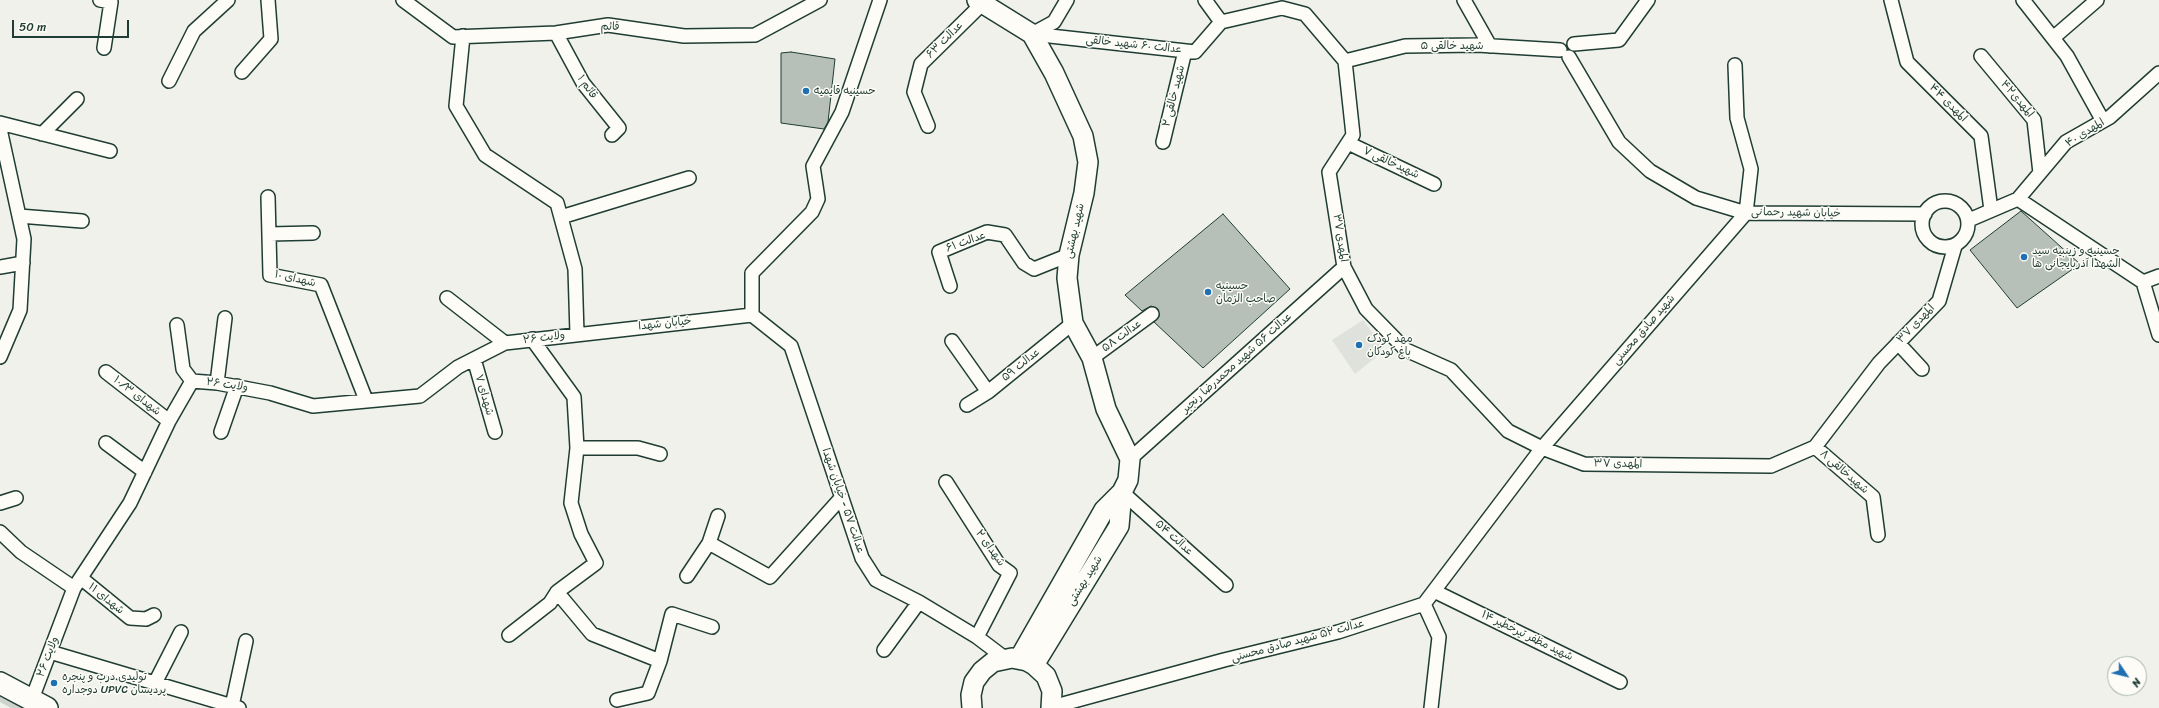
<!DOCTYPE html>
<meta charset="utf-8">
<style>
body{margin:0}
#map{position:relative;width:2159px;height:708px;overflow:hidden;background:#f0f1eb;font-family:Sriracha,sans-serif}
canvas{display:block}
.north{position:absolute;left:2107px;top:656px;width:40px;height:40px;box-sizing:border-box;background:#fdfcf7;border:1px solid #a4b0a9;border-radius:50%;rotate:125deg;font-size:11px;font-weight:700;line-height:16px;text-align:center;color:#1f3d34}
.north::after{content:'';display:block;margin:auto;width:14px;height:18px;background:#1f6fb2;clip-path:polygon(50% 0,100% 100%,50% 72%,0 100%)}
.scale{position:absolute;left:12px;top:20px;width:117px;height:18px;box-sizing:border-box;border:2px solid #1f3d34;border-top:0;padding-left:5px;font-size:12px;line-height:14px;white-space:nowrap;color:#1f3d34;-webkit-text-stroke:3px #fdfcf7;paint-order:stroke}
</style>
<div id="map">
<canvas width="2159" height="708"></canvas>
<div class="north">N</div>
<div class="scale">50 m</div>
</div>
<script>
const c = document.querySelector('canvas').getContext('2d');
c.lineJoin = 'round';
function fill(path, color) { c.fillStyle = color; c.fill(path, 'evenodd'); }
const toPath = rows => new Path2D(rows.map(r => 'M' + r).join(''));
function stroke(path, color, width, dash) { c.strokeStyle = color; c.lineWidth = width; c.lineCap = dash ? 'butt' : 'round'; c.setLineDash(dash || []); c.stroke(path); }
function drawText(font, color, halo, rows, align = 'center') {
  c.font = font + ' Sriracha,"Playpen Sans Arabic",sans-serif'; c.lineWidth = 3; c.setLineDash([]); c.textBaseline = 'middle'; c.strokeStyle = halo; c.fillStyle = color; for (const [text, x, y, turn = 0] of rows) {
    c.save(); c.translate(x, y); c.rotate((+turn || 0) * Math.PI / 180); c.textAlign = isNaN(turn) ? turn : align; if (halo) c.strokeText(text, 0, 0); c.fillText(text, 0, 0); c.restore();
  }
}
fill(toPath([
 [1363,320,1385,350,1355,374,1332,340]
]), '#dfe2dc');
fill(toPath([
 [0,695,22,708,11,708,0,702]
]), '#cdd3cd');
const building = toPath([
 [791,52,835,59,828,122,824,129,781,123,781,53,791,52],
 [2021,211,2080,264,2017,308,1970,250,2021,211],
 [1223,214,1290,289,1203,368,1154,322,1159,317,1158,309,1151,306,1142,311,1125,295,1223,214]
]);
fill(building, '#b6bfb8');
stroke(building, '#1f3d34', 1);
const minor = toPath([
 [100,0,111,2,104,48],
 [403,0,453,37,556,33,608,25,684,36,755,35,820,0],
 [1205,0,1221,22],
 [1464,0,1490,46],
 [1891,0,1907,62,1981,136,1991,210],
 [2023,0,2067,56,2103,121],
 [556,33,583,83,619,128,612,135],
 [1032,34,1195,52,1221,22,1282,8,1305,14,1345,61,1353,135,1329,172,1344,267,1366,309,1406,350,1451,370,1508,431,1542,448,1584,464,1771,466,1815,447,1879,363,1939,301,1955,246],
 [1032,34,1054,22,1067,0],
 [463,36,456,106,485,155,557,203,575,269,577,334],
 [2053,38,2097,0],
 [1574,44,1619,40,1648,0],
 [1981,56,2034,120,2040,173],
 [1569,57,1619,142,1650,171,1696,198,1746,213,1925,214],
 [1345,61,1405,46,1477,45,1560,50],
 [242,72,271,39,268,0],
 [169,81,194,31,228,0],
 [0,123,110,151],
 [928,126,914,92,921,64,983,3],
 [0,129,24,239,20,310,0,357],
 [42,134,77,99],
 [1163,142,1185,51],
 [1348,143,1434,184],
 [268,197,270,275,321,285,366,400],
 [2018,199,2066,142,2110,117,2159,73],
 '1922 224a23 23 0 1 1 46 0a23 23 0 1 1-46 0Z',
 [19,216,82,221],
 [561,217,689,178],
 [1969,220,2018,199,2143,282],
 [269,234,313,233],
 [0,267,23,263],
 [2143,282,2159,335],
 [2143,282,2159,276],
 [950,286,939,252,987,232,1005,235,1024,263,1034,269,1069,255],
 [447,298,505,343],
 [752,315,791,346,862,558,876,580,919,602,977,637,1006,659],
 [752,315,752,273,812,212,818,199,813,166,842,112,880,0],
 [177,325,183,369,192,381],
 [532,339,574,397,577,448,571,503,581,534,596,563,557,592,592,634,660,661,648,693,617,700],
 [952,341,988,392],
 [1898,343,1922,369],
 [1092,358,1152,314],
 [474,359,495,432],
 [106,372,169,421],
 [217,383,225,318],
 [967,405,988,392,1073,323],
 [221,432,237,386],
 [106,443,145,472],
 [1815,447,1873,497,1878,535],
 [577,448,638,448,660,454],
 [1130,459,1344,267],
 [946,482,999,565,1010,573,977,637],
 [1122,492,1226,585],
 [0,503,16,498],
 [0,532,21,552,74,588],
 [709,543,718,516],
 [687,576,709,543,770,577,841,498],
 [81,578,130,618,146,619,154,615],
 [1434,591,1620,682],
 [1424,604,1439,637,1431,708],
 [509,635,550,603,557,592],
 [884,650,919,602],
 [50,652,239,708],
 [660,661,672,614,712,627],
 [155,683,181,632],
 [32,699,74,588,130,503,169,421,192,381,217,383,270,393,313,406,420,396,458,367,505,343,752,315],
 [232,706,246,641],
 [1052,707,1224,660,1338,632,1424,604,1542,448,1746,213,1751,169,1737,118,1735,65]
]);
const secondary = toPath([
 [977,0,1032,34,1054,73,1083,136,1088,162,1084,193,1069,255,1067,278,1073,323,1092,358,1106,409,1130,459,1128,480,1122,492,1104,510,1019,659],
 [1034,665,1119,526,1122,492],
 [972,708,971,695,974,682,982,671,993,662,1012,658,1027,661,1034,665,1046,676,1052,691,1051,708]
]);
const primary = toPath([
 [0,683,47,708]
]);
stroke(minor, '#1f3d34', 16);
stroke(secondary, '#1f3d34', 22);
stroke(primary, '#1f3d34', 24);
stroke(minor, '#fdfcf7', 13);
stroke(secondary, '#fdfcf7', 19);
stroke(primary, '#fdfcf7', 21);
for (const [x, y, r, color] of [
 [806,91,4,"#1f6fb2"],
 [2024,257,4,"#1f6fb2"],
 [1208,292,4,"#1f6fb2"],
 [1359,345,4,"#1f6fb2"],
 [54,683,4,"#1f6fb2"]
]) { const dot = new Path2D(); dot.arc(x, y, r, 0, 2 * Math.PI); c.fillStyle = color; c.fill(dot); stroke(dot, '#fdfcf7', 1.5); }
drawText('11px', '#1f3d34', '#fdfcf7', [
 ["قائم",610,27,1],
 ["عدالت ۶۳",945,40,-45],
 ["عدالت ۶۰ شهید خالقی",1134,45,6],
 ["شهید خالقی ۵",1452,46],
 ["قائم ۱",587,87,55],
 ["شهید خالقی ۲",1174,96,-76],
 ["المهدی۴۲",2017,99,50],
 ["المهدی ۴۴",1948,103,45],
 ["المهدی ۴۰",2085,133,-32],
 ["شهیدخالقی ۷",1391,163,25],
 ["خیابان شهید رحمانی",1796,213,1],
 ["شهید بهشتی",1075,231,-77],
 ["المهدی ۳۷",1340,238,81],
 ["عدالت ۶۱",966,242,-20],
 ["شهدای ۱۰",295,279,13],
 ["خیابان شهدا",665,324,-6],
 ["المهدی ۳۷",1916,324,-46],
 ["شهید صادق محسنی",1644,330,-49],
 ["عدالت ۵۸",1122,336,-36],
 ["ولایت ۲۶",544,338,-7],
 ["عدالت ۵۶ شهید محمدرضا رنجبر",1237,363,-42],
 ["عدالت ۵۹",1021,365,-39],
 ["ولایت ۲۶",227,385,8],
 ["شهدای ۷",484,395,74],
 ["شهدای ۱۰/۳",137,396,38],
 ["المهدی ۳۷",1618,464,1],
 ["شهیدخالقی ۸",1844,472,41],
 ["عدالت ۵۷ - خیابان شهدا",843,501,71],
 ["عدالت ۵۴",1174,538,42],
 ["شهدای ۲",990,548,54],
 ["شهید بهشتی",1085,581,-58],
 ["شهدای ۱۱",106,599,39],
 ["شهید مظفر تیرخطیر ۱۴",1527,636,26],
 ["عدالت ۵۲ شهید صادق محسنی",1298,641,-15],
 ["ولایت ۲۶",48,657,-69]
]);
drawText('11px', '#1f3d34', '#fdfcf7', [
 ["حسینیه قایمیه",814,91],
 ["حسینیه و زینبیه سید",2032,251],
 ["الشهدا آذربایجانی ها",2032,264],
 ["حسینیه",1216,286],
 ["صاحب الزمان",1216,299],
 ["مهد کودک",1367,339],
 ["باغ کودکان",1367,352],
 ["تولیدی درب و پنجره",62,677],
 ["دوجداره UPVC پردیسان",62,690]
], 'left');
</script>
